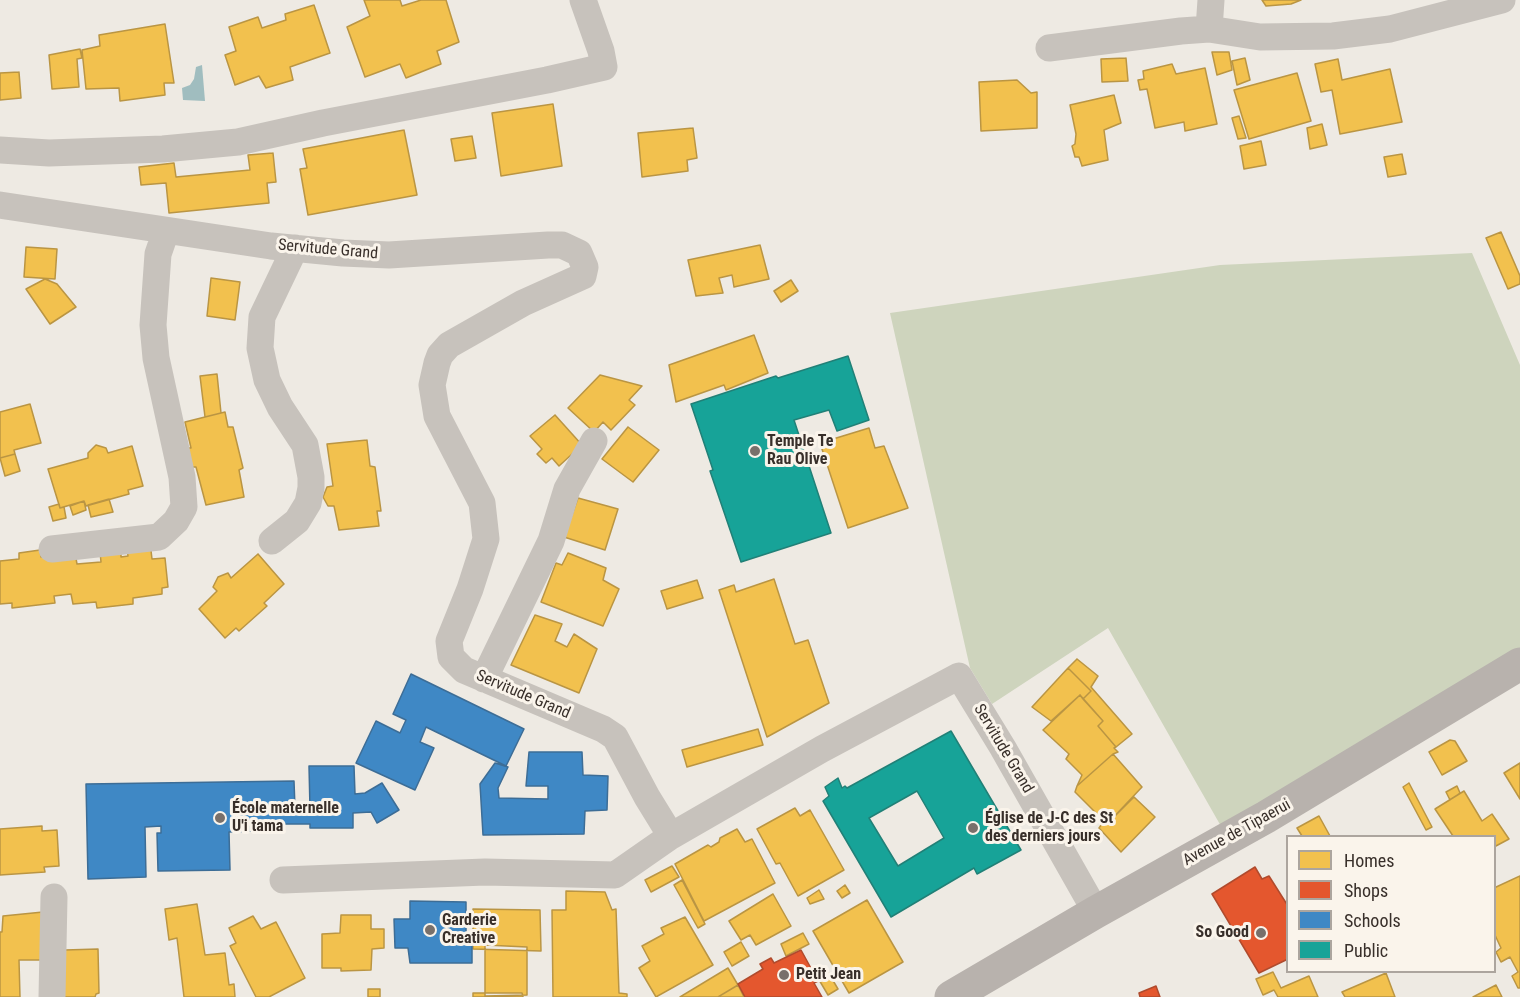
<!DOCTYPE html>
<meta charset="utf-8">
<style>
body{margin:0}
#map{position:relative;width:1520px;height:997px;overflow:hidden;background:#eeeae3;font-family:"Roboto Condensed",sans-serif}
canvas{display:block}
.legend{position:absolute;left:1286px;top:835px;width:210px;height:138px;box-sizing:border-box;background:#faf4eb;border:2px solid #aca59e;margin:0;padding:8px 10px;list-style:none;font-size:18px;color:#382f2a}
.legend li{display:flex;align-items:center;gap:12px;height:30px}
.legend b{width:30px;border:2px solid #aca59e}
</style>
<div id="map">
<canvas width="1520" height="997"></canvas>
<ul class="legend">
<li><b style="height:16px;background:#f2c14e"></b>Homes</li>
<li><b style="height:16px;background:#e4572e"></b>Shops</li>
<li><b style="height:16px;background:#3f88c5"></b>Schools</li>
<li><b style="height:16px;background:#17a398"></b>Public</li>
</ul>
</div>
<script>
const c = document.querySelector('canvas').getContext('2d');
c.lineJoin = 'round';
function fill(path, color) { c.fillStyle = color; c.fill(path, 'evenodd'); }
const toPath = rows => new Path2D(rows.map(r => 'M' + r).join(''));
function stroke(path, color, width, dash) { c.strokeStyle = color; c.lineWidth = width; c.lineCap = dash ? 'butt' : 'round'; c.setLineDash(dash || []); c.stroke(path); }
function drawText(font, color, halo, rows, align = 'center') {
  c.font = font + ' "Roboto Condensed",sans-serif'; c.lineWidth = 6; c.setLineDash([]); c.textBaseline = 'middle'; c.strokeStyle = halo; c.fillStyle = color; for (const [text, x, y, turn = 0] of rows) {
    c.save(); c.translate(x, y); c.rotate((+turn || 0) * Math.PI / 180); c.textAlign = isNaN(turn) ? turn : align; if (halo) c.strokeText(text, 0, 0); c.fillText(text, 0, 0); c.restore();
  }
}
fill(toPath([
 [1472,253,1520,365,1520,662,1226,835,1108,628,992,704,970,668,890,313,1220,265]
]), '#ced4bd');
fill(toPath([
 [202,65,205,101,183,100,182,88,190,85,194,79,196,67]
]), '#a0bdbf');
const homes = toPath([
 [364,0,400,0,402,6,421,0,446,0,459,42,437,51,441,64,406,78,400,64,365,77,347,27,370,16,364,0],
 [1262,0,1301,0,1291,4,1266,6,1262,0],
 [314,5,330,53,290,67,293,80,266,88,259,76,235,85,225,55,236,51,229,27,258,17,262,28,286,20,285,14,314,5],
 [165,24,174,83,164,83,165,95,120,101,119,88,86,89,82,50,100,46,99,35,165,24],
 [80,49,82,58,77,59,79,87,52,89,49,55,80,49],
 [1212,52,1229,52,1232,70,1217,75,1212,52],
 [1126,58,1128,81,1102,82,1101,59,1126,58],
 [1245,58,1250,80,1237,85,1232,61,1245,58],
 [1338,59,1342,80,1390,69,1402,122,1340,134,1332,90,1321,92,1315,64,1338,59],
 [1172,64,1176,74,1205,68,1217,124,1185,131,1184,122,1155,128,1147,89,1140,90,1138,80,1144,79,1143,71,1172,64],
 [19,72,21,98,0,100,0,73,19,72],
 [1297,73,1311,121,1249,139,1234,90,1297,73],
 [1017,80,1031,93,1037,92,1037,128,981,131,979,82,1017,80],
 [1114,95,1121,123,1104,130,1108,160,1082,166,1079,157,1075,157,1072,146,1075,144,1076,134,1070,105,1114,95],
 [553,104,562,166,501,176,492,113,553,104],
 [1239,116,1246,138,1238,139,1232,118,1239,116],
 [1322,124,1327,145,1310,149,1307,128,1322,124],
 [693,128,697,158,687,160,688,171,642,177,638,133,693,128],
 [404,130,417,195,308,215,300,169,307,168,303,149,404,130],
 [472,136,476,158,455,161,451,139,472,136],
 [1261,141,1266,165,1244,169,1240,146,1261,141],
 [273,153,276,182,267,183,269,203,169,213,166,183,141,185,139,167,174,163,176,177,250,170,248,155,273,153],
 [1402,154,1406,174,1388,177,1384,157,1402,154],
 [1501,232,1520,276,1520,284,1508,289,1486,238,1501,232],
 [760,245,769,279,734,287,732,275,719,278,723,293,696,296,688,260,760,245],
 [26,247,57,249,55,279,24,277,26,247],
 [211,278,240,282,235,320,207,316,211,278],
 [45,279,57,284,76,307,50,324,26,289,45,279],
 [791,280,798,291,781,302,774,291,791,280],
 [754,335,768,373,726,390,724,385,676,402,669,365,754,335],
 [217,374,221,413,205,417,200,376,217,374],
 [600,375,642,386,629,400,635,405,611,430,603,422,594,432,568,408,600,375],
 [30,404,41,443,14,450,15,454,0,458,0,412,30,404],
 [225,412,228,427,233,427,243,468,239,470,244,497,206,505,196,467,189,467,185,448,191,448,185,422,225,412],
 [555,415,582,445,559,466,552,458,546,463,537,454,542,449,530,436,555,415],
 [628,427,659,450,633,482,602,459,628,427],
 [869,428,875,448,884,446,908,508,848,528,820,443,869,428],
 [367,440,370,466,375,467,381,511,377,511,379,526,339,530,334,506,328,506,323,497,327,487,333,486,327,444,367,440],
 [96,445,106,448,108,453,132,446,143,486,128,490,129,494,86,506,84,501,60,508,48,469,88,458,88,453,96,445],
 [15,454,20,471,5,476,0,458,15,454],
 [578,498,618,509,605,550,564,537,578,498],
 [109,499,113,512,91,517,88,505,109,499],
 [84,501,86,510,73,515,70,506,84,501],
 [59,504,60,508,64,507,66,518,53,521,49,507,59,504],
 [150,542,152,559,165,558,168,587,162,588,162,594,133,598,133,604,97,608,96,602,73,604,71,594,54,596,55,603,12,608,12,603,0,604,0,561,19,559,19,553,40,550,41,557,75,553,77,564,101,562,100,552,121,550,121,557,128,556,126,544,150,542],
 [568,553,606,568,603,580,619,589,603,626,541,602,556,563,562,565,568,553],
 [258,554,284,584,264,603,267,606,239,631,236,628,225,638,199,609,217,591,213,587,218,577,228,573,231,578,258,554],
 [774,579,795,644,808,640,829,703,767,737,719,590,734,585,736,592,774,579],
 [697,580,703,598,667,609,661,591,697,580],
 [535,615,562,624,555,641,567,647,574,634,597,649,579,693,511,665,535,615],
 [1077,659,1098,676,1091,687,1132,734,1116,747,1098,726,1103,721,1083,699,1091,691,1068,668,1077,659],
 [1068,668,1091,691,1083,699,1080,695,1051,721,1032,707,1068,668],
 [1080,695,1103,721,1098,726,1116,747,1114,748,1118,752,1113,754,1077,786,1082,775,1066,759,1069,754,1043,730,1080,695],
 [758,729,763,745,687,767,682,750,758,729],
 [1450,740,1455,741,1467,761,1442,775,1429,752,1450,740],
 [1113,754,1142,787,1109,822,1104,821,1075,792,1077,786,1113,754],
 [1520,763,1520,799,1504,773,1520,763],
 [1409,783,1432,827,1426,830,1403,787,1409,783],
 [1457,786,1460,793,1450,800,1446,792,1457,786],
 [1464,791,1482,821,1492,814,1509,839,1494,847,1494,836,1453,836,1435,809,1464,791],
 [1134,797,1155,817,1121,852,1099,828,1104,821,1109,822,1134,797],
 [795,808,800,816,810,810,844,870,798,896,780,863,776,864,757,829,795,808],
 [1319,816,1330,836,1302,836,1297,828,1319,816],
 [42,826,42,831,57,830,59,866,44,867,45,872,0,875,0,829,42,826],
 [737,829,745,842,752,839,775,883,704,921,675,864,708,845,711,847,719,842,720,838,737,829],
 [672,866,679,877,651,892,645,880,672,866],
 [1520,876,1520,988,1518,988,1512,976,1518,972,1510,957,1501,962,1496,952,1501,948,1494,933,1494,888,1520,876],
 [682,880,705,924,698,928,674,885,682,880],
 [845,885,850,893,842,898,837,891,845,885],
 [819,890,824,899,810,904,807,898,819,890],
 [566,891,605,892,612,910,616,909,619,993,627,994,627,997,553,997,552,910,566,910,566,891],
 [773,894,791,926,756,945,750,935,741,940,729,921,773,894],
 [867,900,903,962,849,993,813,931,867,900],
 [197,904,205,955,225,953,229,985,234,984,235,997,184,997,177,938,169,940,165,909,197,904],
 [473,909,540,910,541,951,473,949,473,909],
 [43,912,42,960,19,960,20,997,0,997,0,932,2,932,3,916,43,912],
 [341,915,371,915,371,929,384,929,384,948,372,949,371,970,341,971,341,968,322,968,322,934,340,933,341,915],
 [253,916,261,929,276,922,305,978,269,997,256,997,230,946,236,943,229,928,253,916],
 [685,917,713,965,656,997,639,968,650,961,642,946,664,934,661,928,685,917],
 [803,933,809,944,786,956,781,944,803,933],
 [741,942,749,956,732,966,724,952,741,942],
 [485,945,527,947,527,995,485,996,485,945],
 [98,949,99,993,96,994,95,997,64,997,65,950,98,949],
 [825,967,838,989,828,995,815,973,825,967],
 [728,968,738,985,718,997,680,997,728,968],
 [1273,972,1281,988,1309,976,1318,997,1278,997,1274,990,1263,995,1256,979,1273,972],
 [1386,973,1395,997,1345,997,1342,992,1386,973],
 [738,985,744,997,718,997,738,985],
 [1496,985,1502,997,1473,997,1496,985],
 [368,989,380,989,380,997,368,997,368,989],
 [473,993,522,993,523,997,473,997,473,993]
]);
fill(homes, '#f2c14e');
stroke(homes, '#ba9543', 1.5);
const shops = toPath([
 [1255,867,1262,879,1269,876,1288,906,1288,959,1259,973,1212,894,1255,867],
 [801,950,818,981,814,983,822,997,745,997,738,984,763,969,760,964,771,958,774,963,801,950],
 [1156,986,1160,997,1140,997,1139,993,1156,986]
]);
fill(shops, '#e4572e');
stroke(shops, '#b04b2d', 1.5);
const schools = toPath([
 [411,674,524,729,506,766,426,727,420,742,434,748,415,790,356,763,376,721,400,733,406,720,393,714,411,674],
 [529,752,582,752,583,775,608,776,607,810,585,811,584,834,483,835,480,784,495,763,508,767,498,788,499,798,548,799,548,786,526,786,529,752],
 [309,766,354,766,355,794,365,793,382,783,399,810,377,823,371,812,353,813,353,828,310,828,310,824,256,824,255,831,229,832,230,870,158,871,157,833,161,833,161,826,145,827,146,877,88,879,86,784,294,781,295,808,310,809,309,766],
 [410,901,466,902,466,942,472,942,472,963,410,963,408,948,395,948,394,919,410,919,410,901]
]);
fill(schools, '#3f88c5');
stroke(schools, '#3d6d96', 1.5);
const public = toPath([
 [848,356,869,420,837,431,829,410,794,420,831,533,741,562,710,471,713,470,691,404,776,376,778,378,848,356],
 [951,731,1021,850,977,874,974,868,891,917,823,801,829,796,825,787,838,778,842,788,845,786,847,788,951,731],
 [917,791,944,838,898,866,869,818,917,791]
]);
fill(public, '#17a398');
stroke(public, '#218077', 1.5);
stroke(toPath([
 [1209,29,1211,0],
 [1049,48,1181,31,1209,29,1260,37,1333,36,1390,29,1502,0],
 [0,150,49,153,163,149,238,142,323,123,547,80,604,67,601,51,583,0],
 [0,205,271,246,343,253,389,255,548,245,562,245,579,253,585,267,583,276,523,303,449,345,440,355,437,363,432,385,437,416,482,503,486,539,470,589,449,641,451,657,464,670,603,729,615,737,647,797,671,836,822,749,959,676,1003,748,1096,912],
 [272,541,297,521,308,503,311,488,311,477,305,445,280,407,267,380,260,348,262,317,295,248],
 [52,549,159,537,176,521,184,507,182,477,156,358,153,325,158,254,166,231],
 [484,679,551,541,567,489,594,441],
 [283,880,485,872,615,875,671,836],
 [52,997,54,897]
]), '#c7c2bc', 27);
stroke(toPath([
 [951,997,1096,912,1266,817,1520,664]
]), '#b8b2ad', 33);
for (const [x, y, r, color] of [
 [755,451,6,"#78706b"],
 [220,818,6,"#78706b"],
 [973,828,6,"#78706b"],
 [430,930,6,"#78706b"],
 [1261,933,6,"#78706b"],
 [784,975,6,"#78706b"]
]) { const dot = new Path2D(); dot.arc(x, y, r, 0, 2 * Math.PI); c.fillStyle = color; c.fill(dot); stroke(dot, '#faf4eb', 2); }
drawText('16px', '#382f2a', '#faf4eb', [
 ["Servitude Grand",328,250,5],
 ["Servitude Grand",523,695,23],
 ["Servitude Grand",1003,749,59],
 ["Avenue de Tipaerui",1237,833,-29]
]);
drawText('bold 16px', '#382f2a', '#faf4eb', [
 ["Temple Te",767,442],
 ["Rau Olive",767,460],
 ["École maternelle",232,809],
 ["U'i tama",232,827],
 ["Église de J-C des St",985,819],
 ["des derniers jours",985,837],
 ["Garderie",442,921],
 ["Creative",442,939],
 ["So Good",1249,933,"right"],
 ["Petit Jean",796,975]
], 'left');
</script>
